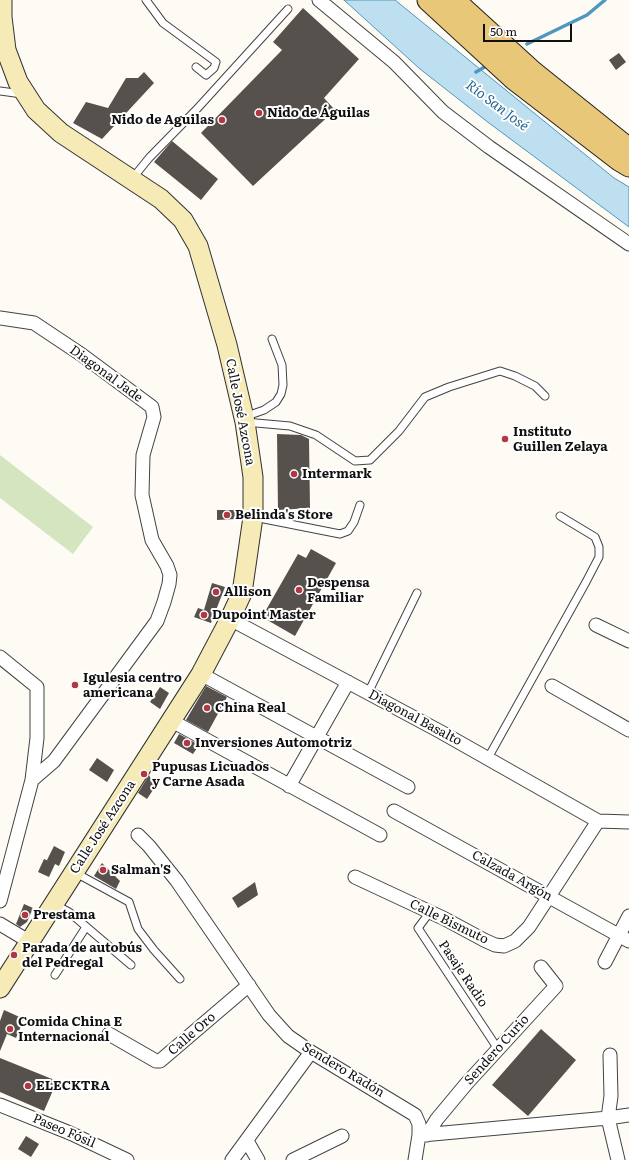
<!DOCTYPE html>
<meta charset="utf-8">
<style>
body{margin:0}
#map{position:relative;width:629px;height:1160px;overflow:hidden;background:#fefbf4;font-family:Literata,serif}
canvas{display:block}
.scale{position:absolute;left:483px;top:24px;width:89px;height:18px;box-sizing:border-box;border:2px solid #101010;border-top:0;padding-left:5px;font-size:12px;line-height:14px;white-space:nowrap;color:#101010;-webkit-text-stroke:3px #fff;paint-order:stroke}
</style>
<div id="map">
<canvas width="629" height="1160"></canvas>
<div class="scale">50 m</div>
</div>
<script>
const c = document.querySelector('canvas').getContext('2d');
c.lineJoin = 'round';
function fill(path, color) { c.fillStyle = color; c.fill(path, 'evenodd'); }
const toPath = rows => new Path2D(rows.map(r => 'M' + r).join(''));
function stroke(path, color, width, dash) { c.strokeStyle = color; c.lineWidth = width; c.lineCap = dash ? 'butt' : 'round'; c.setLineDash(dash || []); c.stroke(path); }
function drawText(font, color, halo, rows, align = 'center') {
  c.font = font + ' Literata,serif'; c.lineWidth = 4; c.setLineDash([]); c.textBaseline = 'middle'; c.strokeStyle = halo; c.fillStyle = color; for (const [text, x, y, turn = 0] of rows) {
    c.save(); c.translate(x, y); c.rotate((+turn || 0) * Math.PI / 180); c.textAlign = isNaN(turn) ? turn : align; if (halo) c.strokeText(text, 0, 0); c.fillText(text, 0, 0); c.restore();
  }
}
fill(toPath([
 [0,455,93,527,73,554,0,498]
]), '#d5e5c0');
const water = toPath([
 [344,0,395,0,614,178,629,187,629,227,489,123,420,69,344,0]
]);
fill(water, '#bedfef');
stroke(water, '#4e97be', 1);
stroke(toPath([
 [527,44,587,15,605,0],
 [476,72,488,65]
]), '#4e97be', 3.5);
fill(toPath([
 [303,8,359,59,324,98,335,110,253,186,201,133,282,50,273,42],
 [619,53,626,62,616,70,609,60],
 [144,72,154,83,102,139,73,123,86,102,108,108,126,78,138,78],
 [172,141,218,179,201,200,154,162],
 [277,434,301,435,309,439,310,508,278,510],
 [217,510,236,510,236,519,217,520],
 [311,549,336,563,295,636,262,617,298,554,306,558],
 [212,583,225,587,211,623,194,617,198,608,204,610],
 [206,686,227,697,208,732,186,720],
 [160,687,169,693,160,709,150,702],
 [179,734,199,745,193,754,174,743],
 [97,758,114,770,107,782,89,770],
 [149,775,155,787,147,799,138,793],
 [54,846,65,852,59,866,55,864,49,877,38,872,44,859,49,861,47,860],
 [102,863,120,881,116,889,94,876],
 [255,882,258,895,238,908,232,898],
 [24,904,33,908,27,922,20,927,16,924],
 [4,1010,24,1019,16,1038,7,1034,0,1051,0,1021],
 [541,1029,576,1060,528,1116,492,1085],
 [0,1058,57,1081,44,1111,0,1092],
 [26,1136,39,1144,31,1157,18,1149]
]), '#57514d');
const service = toPath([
 [146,0,163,23,216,62,214,68,206,75,196,67],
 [0,91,22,94],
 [132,179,149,158,196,110,288,9],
 [244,417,264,410,276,402,281,394,283,385,282,365,272,339],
 [245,422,290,426,316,435,355,461,370,460,399,431,425,397,449,387,500,371,515,376,535,386,545,396],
 [254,517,340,534,348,531,354,522,360,505],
 [368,693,417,593],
 [488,758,586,582,599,557,599,547,595,537,560,516],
 [74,872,129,902,138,929,154,950,180,979],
 [54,904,69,912,131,965],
 [430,912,418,928,498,1049],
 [55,975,86,927]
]);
const minor = toPath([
 [319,0,394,62,443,112,489,147,629,244],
 [0,318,34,323,82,355,152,407,154,417,143,455,142,495,152,540,167,566,170,575,169,584,164,602,157,621,54,761,32,780],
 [230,619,441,732,598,821,629,822],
 [596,625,629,641],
 [0,657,37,687,37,738,32,780,0,901],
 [201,674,408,787],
 [552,686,629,730],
 [172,721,380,835],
 [289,786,348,682],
 [394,811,629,941],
 [138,835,149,846,177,881,269,1015,288,1036,311,1052,415,1115,419,1124,419,1135,415,1160],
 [355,877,445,919,484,940,495,945,504,946,515,941,529,927,598,821],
 [0,924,30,942],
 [605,962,629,916],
 [109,1034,156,1061,160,1061,249,985],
 [610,1055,611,1096,608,1118,618,1160],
 [0,1105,70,1133,127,1160],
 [422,1135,608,1118,629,1115],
 [427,1135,437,1119,467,1083,556,986,541,967],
 [247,1141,258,1160],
 [232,1160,311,1052],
 [293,1160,342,1136]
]);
const secondary = toPath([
 [0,988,201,674,230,619,242,593,253,517,253,477,245,422,227,345,198,246,183,220,161,199,61,133,36,110,18,82,6,50,2,17,2,0]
]);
const primary = toPath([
 [428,0,515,80,619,160,629,166],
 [454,0,533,72,629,149]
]);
stroke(service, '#434343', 9);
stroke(minor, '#434343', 15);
stroke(secondary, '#323232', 21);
stroke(primary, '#212121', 23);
stroke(service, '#fff', 7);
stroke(minor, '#fff', 13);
stroke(secondary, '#f6ebb7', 19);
stroke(primary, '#e8c779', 21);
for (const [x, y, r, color] of [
 [259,113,4,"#b03843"],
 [222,120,4,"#b03843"],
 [505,439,4,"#b03843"],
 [294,474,4,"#b03843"],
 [227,515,4,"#b03843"],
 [299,590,4,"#b03843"],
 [216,592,4,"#b03843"],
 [204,615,4,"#b03843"],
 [75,685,4,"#b03843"],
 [207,708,4,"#b03843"],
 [187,743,4,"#b03843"],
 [144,774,4,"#b03843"],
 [103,870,4,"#b03843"],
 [25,915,4,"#b03843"],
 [14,955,4,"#b03843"],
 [10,1029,4,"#b03843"],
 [28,1086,4,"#b03843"]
]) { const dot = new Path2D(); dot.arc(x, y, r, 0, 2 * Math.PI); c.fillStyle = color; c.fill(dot); stroke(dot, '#fff', 1.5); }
drawText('bold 13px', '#101010', '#fff', [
 ["Nido de Águilas",267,113],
 ["Nido de Aguilas",214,120,"right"],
 ["Instituto",513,432],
 ["Guillen Zelaya",513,447],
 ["Intermark",302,474],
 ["Belinda's Store",235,515],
 ["Despensa",307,583],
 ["Familiar",307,598],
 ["Allison",224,592],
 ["Dupoint Master",212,615],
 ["Igulesia centro",83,678],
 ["americana",83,693],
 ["China Real",215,708],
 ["Inversiones Automotriz",195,743],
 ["Pupusas Licuados",152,767],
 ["y Carne Asada",152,782],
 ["Salman'S",111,870],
 ["Prestama",33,915],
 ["Parada de autobús",22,948],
 ["del Pedregal",22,963],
 ["Comida China E",18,1022],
 ["Internacional",18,1037],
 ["ELECKTRA",36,1086]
], 'left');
drawText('13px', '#101010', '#fff', [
 ["Diagonal Jade",106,374,36],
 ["Calle José Azcona",240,412,79],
 ["Diagonal Basalto",415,718,28],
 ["Calle José Azcona",103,827,-57],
 ["Calzada Argón",512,876,29],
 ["Calle Bismuto",449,922,26],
 ["Pasaje Radio",463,974,56],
 ["Calle Oro",192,1034,-41],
 ["Sendero Curio",497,1050,-48],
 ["Sendero Radón",343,1070,31],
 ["Paseo Fósil",64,1131,23]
]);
drawText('italic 14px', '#276a93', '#fff', [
 ["Río San José",497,106,37]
]);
</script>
